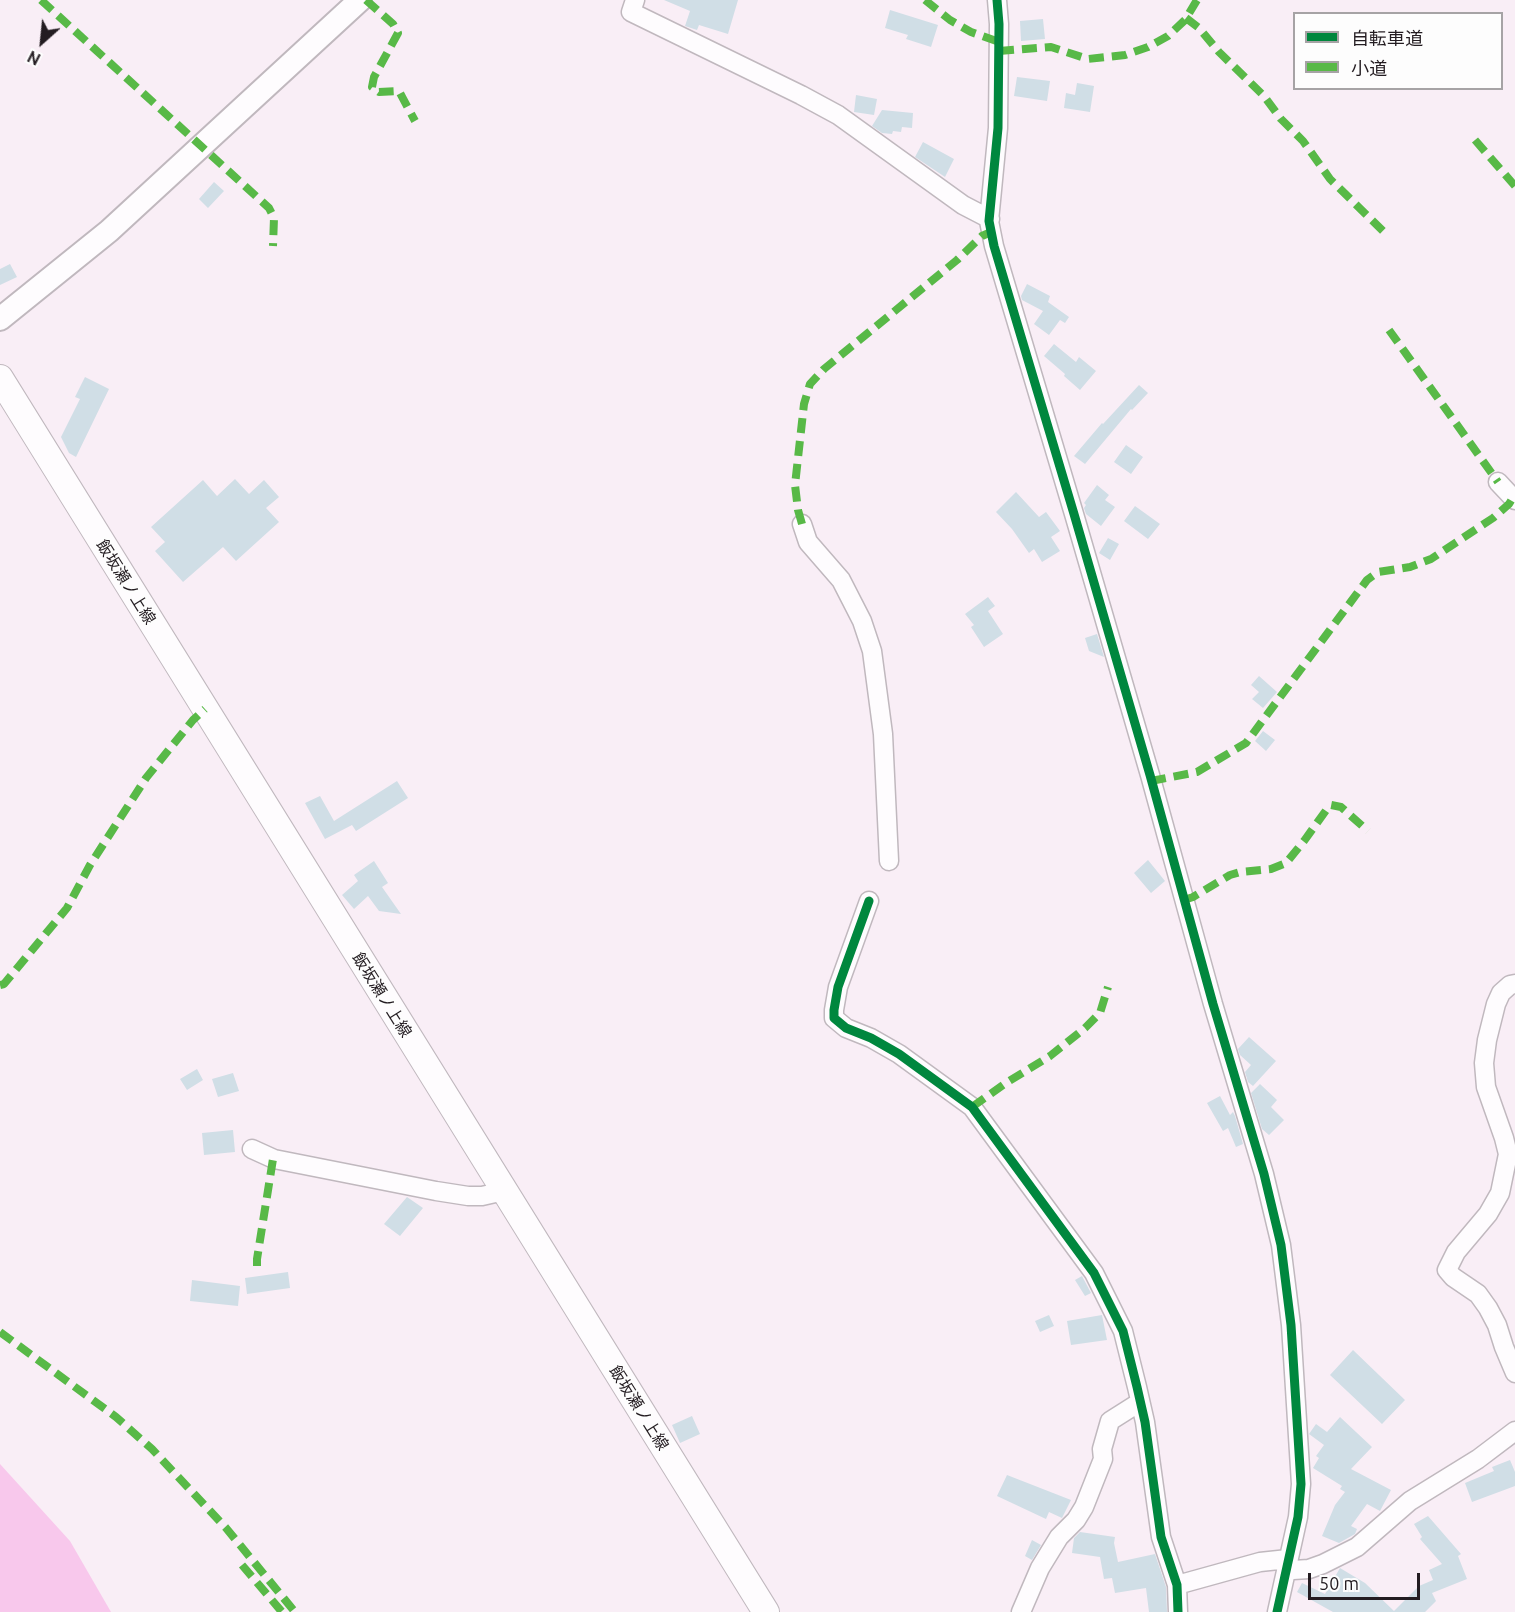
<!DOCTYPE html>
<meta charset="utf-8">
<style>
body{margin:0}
#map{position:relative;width:1515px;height:1612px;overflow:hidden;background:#f9eef6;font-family:Ubuntu,"Noto Sans JP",sans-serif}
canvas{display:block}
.legend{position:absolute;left:1293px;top:12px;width:210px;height:78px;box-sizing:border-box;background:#fdfdfd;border:2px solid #a6a3a5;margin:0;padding:8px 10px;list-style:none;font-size:18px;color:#231c21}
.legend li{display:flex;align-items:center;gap:12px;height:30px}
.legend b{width:30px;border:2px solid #a6a3a5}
.north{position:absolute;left:12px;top:12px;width:60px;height:60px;-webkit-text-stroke:4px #fdfdfd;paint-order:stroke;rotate:207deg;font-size:16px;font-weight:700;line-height:24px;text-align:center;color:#231c21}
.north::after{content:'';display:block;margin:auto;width:21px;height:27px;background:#231c21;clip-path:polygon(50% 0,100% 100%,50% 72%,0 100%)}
.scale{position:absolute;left:1308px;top:1573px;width:112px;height:27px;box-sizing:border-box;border:3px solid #231c21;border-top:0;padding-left:8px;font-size:18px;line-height:21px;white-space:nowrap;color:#231c21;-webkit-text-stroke:4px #fdfdfd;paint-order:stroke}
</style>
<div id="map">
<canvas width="1515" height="1612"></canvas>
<ul class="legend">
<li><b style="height:8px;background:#00873e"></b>自転車道</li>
<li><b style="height:8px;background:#58b947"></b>小道</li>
</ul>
<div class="north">N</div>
<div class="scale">50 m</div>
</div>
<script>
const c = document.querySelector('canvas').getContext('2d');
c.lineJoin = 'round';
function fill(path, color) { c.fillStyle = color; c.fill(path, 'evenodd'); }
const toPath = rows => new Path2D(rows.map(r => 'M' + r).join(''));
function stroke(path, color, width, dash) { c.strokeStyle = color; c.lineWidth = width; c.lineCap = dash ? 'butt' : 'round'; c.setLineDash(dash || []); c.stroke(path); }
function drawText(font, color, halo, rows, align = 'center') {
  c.font = font + ' Ubuntu,"Noto Sans JP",sans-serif'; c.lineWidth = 5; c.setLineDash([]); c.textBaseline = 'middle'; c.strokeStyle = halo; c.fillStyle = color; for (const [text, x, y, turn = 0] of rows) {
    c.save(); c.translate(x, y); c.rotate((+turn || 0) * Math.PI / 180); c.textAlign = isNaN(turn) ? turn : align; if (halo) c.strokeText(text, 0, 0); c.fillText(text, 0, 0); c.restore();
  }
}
fill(toPath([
 [0,1464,70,1541,111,1612,0,1612]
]), '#f8c8ec');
fill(toPath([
 [664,0,738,0,728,34,699,25,697,30,685,26,690,11],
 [890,10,938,25,931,47,906,39,908,35,885,28],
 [1043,19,1045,39,1021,41,1020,21],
 [1017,77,1050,81,1047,101,1014,96],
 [1077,83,1094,86,1090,112,1064,108,1066,93,1075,95],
 [856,95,877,99,874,115,854,112],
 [882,110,913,113,912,128,902,127,901,132,893,131,892,134,882,133,872,126],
 [923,142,954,159,945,177,915,157],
 [214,182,224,191,208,208,199,199],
 [10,264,17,277,0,285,0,269],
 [1027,284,1050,296,1048,302,1069,317,1065,323,1060,320,1049,335,1034,324,1043,311,1022,300,1021,296],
 [1054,344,1076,362,1079,357,1096,371,1080,390,1064,376,1065,374,1044,356],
 [85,377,109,389,76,457,69,453,61,437,80,399,75,397],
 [1139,385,1148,393,1132,410,1131,409,1085,464,1074,456,1102,423,1103,424],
 [1126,445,1143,457,1131,474,1114,462],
 [235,479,249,494,264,480,279,497,266,508,279,522,236,561,223,547,183,582,155,551,165,542,151,527,203,480,217,496],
 [1097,485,1109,495,1105,500,1115,507,1101,526,1086,514,1084,508,1086,505,1084,503],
 [1016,492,1039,517,1046,512,1060,531,1051,537,1060,551,1042,562,1034,549,1029,553,1012,529,996,512],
 [1135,506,1160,524,1148,539,1124,521],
 [1108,538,1119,544,1110,560,1099,553],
 [988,597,995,606,988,611,1003,634,984,647,971,627,974,625,965,614],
 [1097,634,1104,657,1089,651,1085,638],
 [1259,676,1277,692,1263,708,1252,699,1259,692,1251,685],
 [1263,731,1275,740,1266,751,1255,741],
 [397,781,408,798,356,831,352,825,325,839,305,803,320,796,334,821],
 [1148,860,1165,881,1151,893,1134,873],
 [374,861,388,883,382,887,401,914,379,911,368,896,354,909,342,895,358,881,354,875],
 [1249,1037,1276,1061,1253,1086,1248,1082,1245,1072,1251,1065,1240,1055,1238,1049],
 [197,1069,203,1080,187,1090,180,1079],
 [233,1073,239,1091,218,1097,212,1079],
 [1260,1084,1277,1100,1271,1107,1284,1120,1269,1135,1262,1129,1251,1093],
 [1220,1096,1230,1115,1233,1112,1235,1116,1243,1144,1236,1147,1228,1128,1223,1131,1207,1103],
 [233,1130,235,1152,204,1155,202,1133],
 [407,1197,423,1208,400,1236,384,1224],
 [288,1272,290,1288,247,1294,245,1278],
 [1082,1276,1091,1293,1085,1296,1075,1280],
 [192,1280,240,1286,238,1306,190,1301],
 [1049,1315,1054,1326,1040,1332,1035,1321],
 [1102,1315,1107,1340,1071,1345,1067,1321],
 [1353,1350,1405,1400,1382,1424,1330,1375],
 [692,1416,700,1434,680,1443,672,1425],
 [1340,1417,1372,1447,1351,1469,1391,1490,1380,1511,1367,1504,1351,1526,1357,1529,1355,1534,1339,1543,1322,1536,1335,1505,1345,1492,1340,1489,1342,1486,1313,1468,1319,1458,1316,1456,1324,1445,1309,1434,1316,1424,1327,1432],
 [1510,1460,1515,1472,1515,1486,1472,1502,1465,1483,1494,1471,1492,1467],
 [1007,1475,1071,1500,1062,1518,1049,1512,1046,1519,997,1496],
 [1428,1516,1461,1554,1458,1556,1467,1579,1432,1593,1436,1601,1425,1612,1333,1612,1297,1592,1302,1583,1325,1594,1340,1568,1365,1583,1394,1611,1419,1586,1433,1580,1429,1570,1442,1564,1420,1539,1422,1537,1414,1524],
 [1080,1532,1115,1537,1114,1543,1118,1562,1155,1554,1166,1587,1167,1612,1149,1612,1146,1588,1115,1593,1112,1578,1104,1579,1100,1557,1072,1553,1074,1538],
 [1032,1540,1041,1545,1032,1560,1025,1556]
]), '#d0dee6');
const minor = toPath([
 [635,0,631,12,801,95,838,115,963,205,990,219],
 [997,0,999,24,998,128,989,221,994,246,1074,514,1150,775,1213,1004,1264,1174,1281,1245,1291,1325,1301,1484,1298,1517,1277,1612],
 [1498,482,1515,500],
 [802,524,808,542,841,580,862,621,872,651,883,734,889,861],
 [869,901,838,987,834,1010,834,1018,846,1028,871,1038,899,1054,972,1107,1094,1273,1123,1331,1137,1387,1145,1422,1161,1537,1177,1585,1178,1612],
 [1515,984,1510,985,1501,993,1496,1004,1487,1040,1484,1063,1486,1087,1504,1138,1508,1154,1500,1193,1488,1214,1456,1252,1447,1270,1453,1277,1478,1294,1488,1308,1497,1325,1504,1347,1515,1373],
 [252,1149,274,1159,436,1191,468,1196,482,1196,504,1191],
 [1286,1569,1293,1570,1309,1569,1323,1564,1357,1547,1410,1501,1478,1459,1515,1431],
 [1177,1585,1260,1562,1288,1559],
 [1021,1612,1040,1568,1059,1537,1076,1520,1084,1507,1103,1459,1102,1449,1110,1421,1140,1402]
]);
const tertiary = toPath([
 [0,319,109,231,360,0]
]);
const secondary = toPath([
 [0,378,766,1612]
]);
stroke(minor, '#c0b8be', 21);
stroke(tertiary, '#c0b8be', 26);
stroke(secondary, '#c0b8be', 28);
stroke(minor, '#fefcfe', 18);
stroke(tertiary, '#fefcfe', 22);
stroke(secondary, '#fefcfe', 26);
stroke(toPath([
 [41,0,269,208,274,218,273,246],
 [366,0,393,24,398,33,374,77,372,87,379,92,399,91,415,121],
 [925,0,950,20,971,32,999,42],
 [1186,18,1199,28,1219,52,1264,96,1281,119,1303,141,1330,179,1385,233],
 [999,51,1051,47,1088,59,1125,55,1148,47,1168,36,1185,20,1197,0],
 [1475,140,1515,186],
 [1389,330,1498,482],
 [802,524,798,510,795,485,804,404,810,384,824,369,957,260,982,236,991,232],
 [1151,781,1197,772,1246,743,1367,580,1378,572,1410,567,1431,559,1493,518,1509,504,1512,499],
 [1184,900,1193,897,1230,875,1240,872,1271,869,1286,863,1304,841,1327,809,1331,805,1341,807,1368,831],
 [0,985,4,984,67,908,90,865,146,778,193,720,205,709],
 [972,1107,1006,1083,1050,1056,1085,1028,1100,1013,1108,987],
 [257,1266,257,1259,273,1159],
 [0,1332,116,1417,152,1449,226,1528,295,1612],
 [242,1565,282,1612]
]), '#58b947', 8, [15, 8]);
stroke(toPath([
 [997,0,999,24,998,128,989,221,994,246,1074,514,1150,775,1213,1004,1264,1174,1281,1245,1291,1325,1301,1484,1298,1517,1277,1612],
 [869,901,838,987,834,1010,834,1018,846,1028,871,1038,899,1054,972,1107,1094,1273,1123,1331,1137,1387,1145,1422,1161,1537,1177,1585,1178,1612]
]), '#00873e', 9);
drawText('16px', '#231c21', '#fdfdfd', [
 ["飯坂瀬ノ上線",126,582,58],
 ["飯坂瀬ノ上線",382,995,58],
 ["飯坂瀬ノ上線",639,1408,58]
]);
</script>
